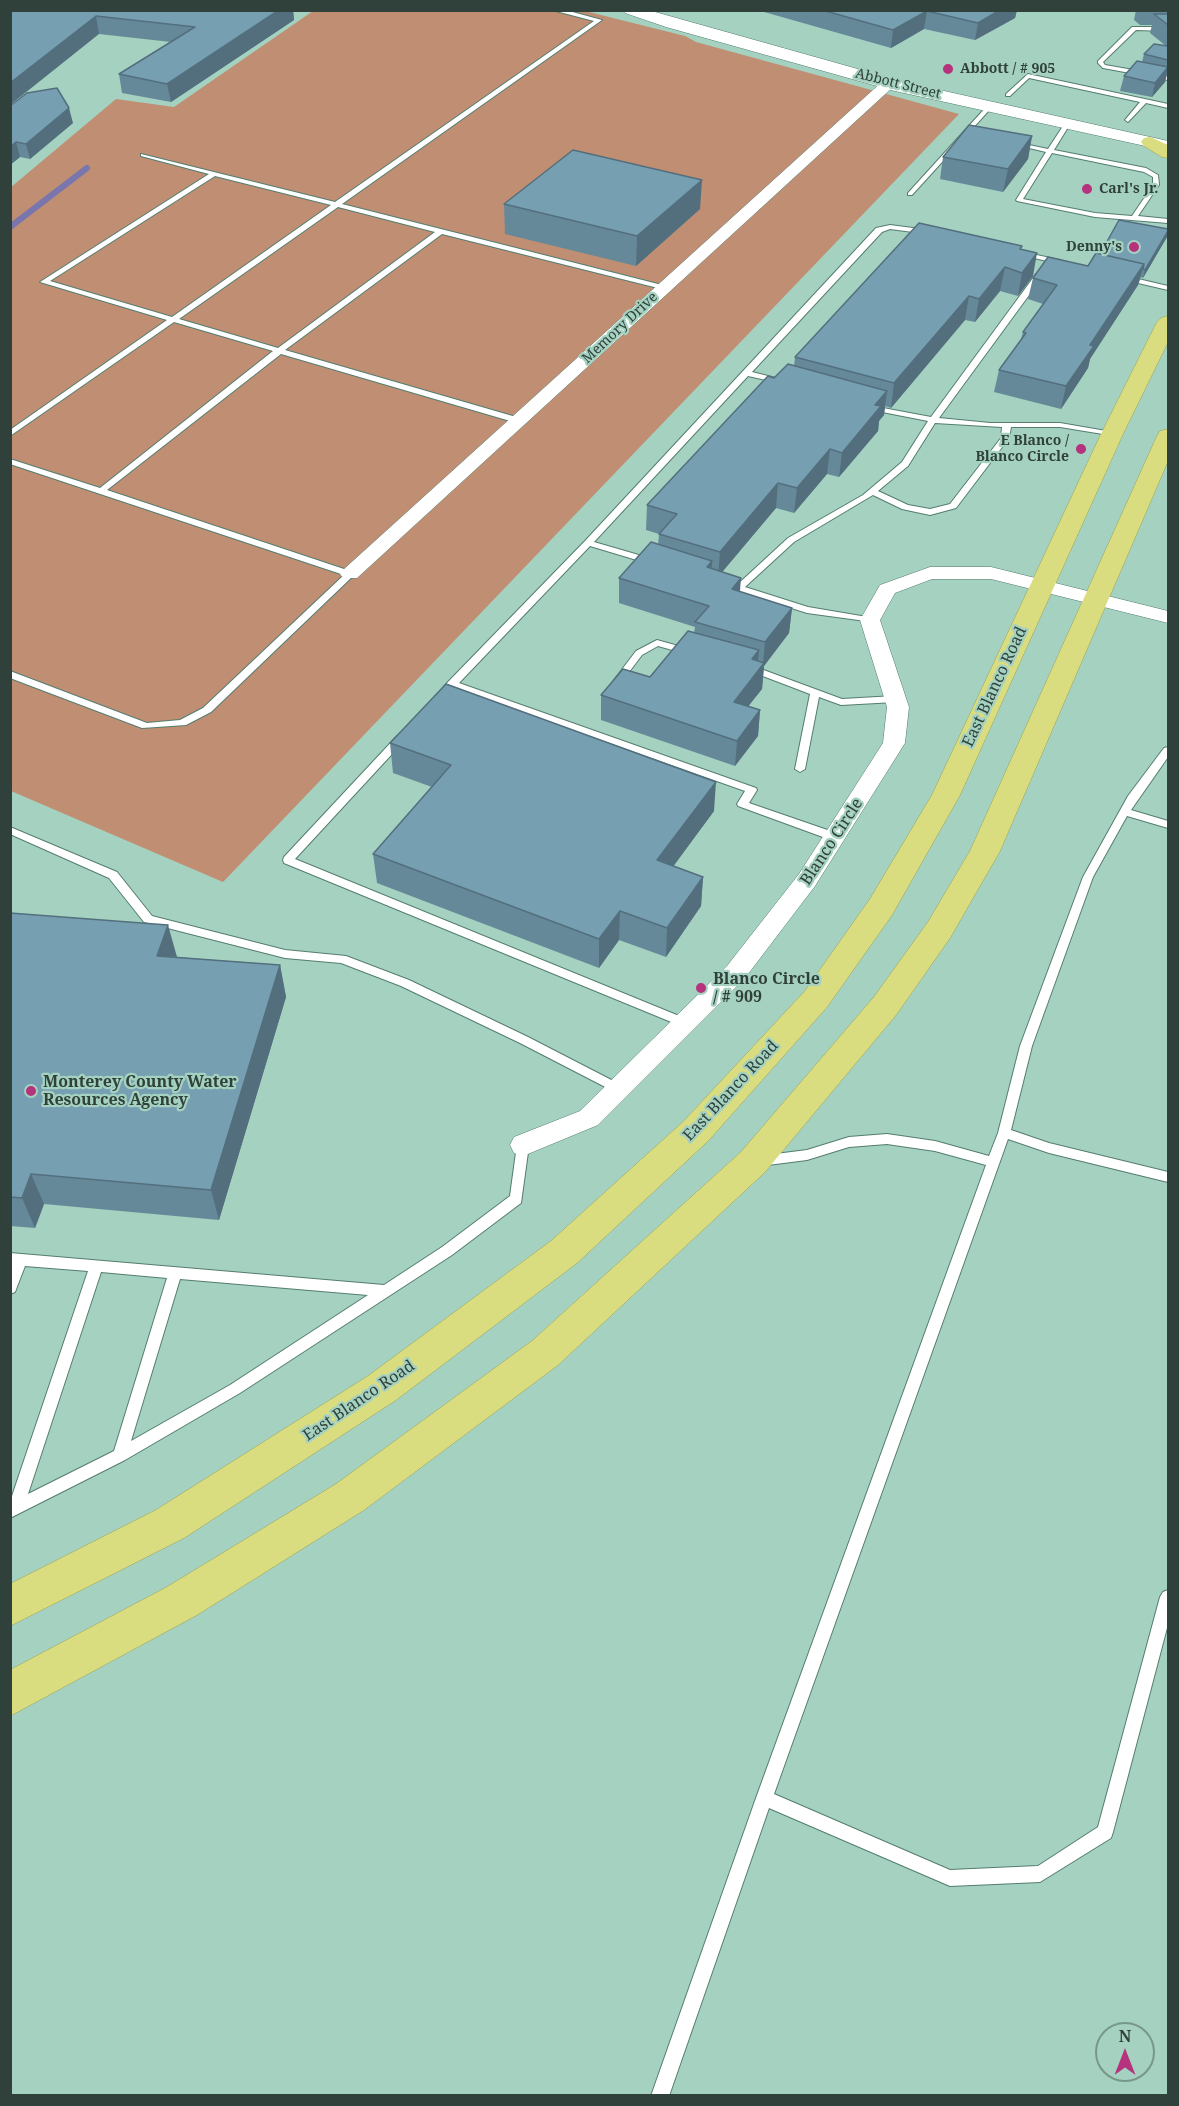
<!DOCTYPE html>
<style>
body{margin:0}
#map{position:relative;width:1179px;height:2106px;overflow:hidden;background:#a5d1c0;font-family:"Noto Serif",serif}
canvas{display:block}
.frame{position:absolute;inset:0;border:12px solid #2f413a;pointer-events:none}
.north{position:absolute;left:1095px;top:2022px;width:60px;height:60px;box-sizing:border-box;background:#a5d1c0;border:2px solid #76978a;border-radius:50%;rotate:0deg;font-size:16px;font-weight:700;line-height:24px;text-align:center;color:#2f413a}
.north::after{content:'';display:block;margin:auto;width:21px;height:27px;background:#b4337c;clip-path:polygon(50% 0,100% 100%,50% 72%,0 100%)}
</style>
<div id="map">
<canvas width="1179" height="2106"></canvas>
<div class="frame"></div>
<div class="north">N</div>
</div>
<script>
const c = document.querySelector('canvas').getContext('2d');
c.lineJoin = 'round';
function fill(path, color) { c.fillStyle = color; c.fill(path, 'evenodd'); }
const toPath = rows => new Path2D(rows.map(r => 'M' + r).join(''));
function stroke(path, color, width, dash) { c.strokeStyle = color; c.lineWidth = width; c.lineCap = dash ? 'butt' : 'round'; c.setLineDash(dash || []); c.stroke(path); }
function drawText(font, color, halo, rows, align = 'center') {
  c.font = font + ' "Noto Serif",serif'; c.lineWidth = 4.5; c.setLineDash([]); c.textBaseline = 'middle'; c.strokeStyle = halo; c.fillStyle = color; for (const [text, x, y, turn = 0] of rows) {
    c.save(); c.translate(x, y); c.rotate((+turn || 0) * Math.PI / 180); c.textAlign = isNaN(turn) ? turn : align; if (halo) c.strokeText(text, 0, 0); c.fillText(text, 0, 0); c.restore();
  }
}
fill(toPath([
 [313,11,585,11,685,36,696,42,959,114,223,882,11,791,10,188,116,99,174,107]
]), '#bf8e73');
stroke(toPath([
 [10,227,87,168]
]), '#7976ad', 6);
const service = toPath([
 [552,10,565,10,602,20,342,204,666,286,666,290,442,234,285,350,523,419,523,423,517,423,281,354,107,490,353,572,353,576,211,712,186,725,142,728,10,678,10,671,147,723,180,720,203,708,344,575,10,464,10,459,100,488,273,351,174,322,10,436,10,430,167,320,40,282,209,174,141,156,141,154,335,202,594,21,552,10],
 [215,176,331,205,172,317,50,281,215,176],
 [338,207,435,232,278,348,179,319,338,207],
 [1132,27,1168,27,1168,31,1136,30,1103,62,1105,65,1168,76,1168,80,1103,68,1098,63,1098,61,1132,27],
 [1028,74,1168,104,1168,108,1146,103,1128,122,1125,120,1140,102,1029,78,1010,96,1006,96,1006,94,1028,74],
 [988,105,993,106,912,195,908,195,908,193,988,105],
 [1065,123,1070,124,1054,150,1146,168,1158,175,1159,185,1138,216,1168,219,1168,223,1095,217,1017,201,1016,200,1046,152,1012,144,1015,142,1048,149,1065,123],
 [1052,153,1144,172,1153,177,1153,185,1132,216,1095,213,1023,199,1052,153],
 [890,225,928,230,932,232,928,234,890,229,882,232,752,372,784,380,784,384,748,376,594,542,656,560,656,564,650,564,590,546,459,683,756,788,757,790,749,803,839,834,840,837,839,840,831,840,738,806,737,804,745,791,454,688,443,699,437,699,435,697,448,682,585,541,876,228,890,225],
 [1018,251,1060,260,1064,262,1060,264,1021,255,1017,253,1018,251],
 [1036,274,1043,276,939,418,990,423,1060,423,1112,432,1115,432,1115,436,1060,427,1011,427,1009,438,956,508,930,515,902,509,873,495,794,542,745,587,808,607,873,618,873,622,807,613,729,588,729,584,737,585,788,538,863,495,902,462,928,421,867,409,867,405,931,417,1036,274],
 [935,423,1002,427,1001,438,950,504,930,509,908,505,878,491,908,466,935,423],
 [1121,275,1168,286,1168,290,1121,279,1121,275],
 [657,640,693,650,695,652,690,655,658,646,642,655,620,684,614,684,614,680,636,651,657,640],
 [750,665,842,699,895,696,900,699,895,702,841,705,819,697,805,769,800,772,795,769,810,694,747,670,747,666,750,665],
 [401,735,405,736,405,740,295,859,689,1020,691,1023,689,1026,681,1026,284,863,283,860,284,857,397,736,401,735],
 [1168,747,1168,757,1131,810,1168,821,1168,828,1127,816,1093,877,1032,1046,1011,1130,1049,1143,1168,1172,1168,1182,1049,1153,1008,1139,774,1794,950,1870,1038,1866,1098,1827,1160,1597,1163,1592,1168,1590,1168,1624,1113,1832,1111,1838,1040,1882,950,1886,769,1808,669,2096,651,2096,756,1798,986,1165,935,1151,887,1144,849,1147,807,1160,760,1166,756,1165,754,1161,756,1157,760,1156,807,1150,849,1137,887,1134,935,1141,989,1156,998,1133,1020,1046,1083,877,1128,796,1164,748,1168,747],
 [10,827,117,872,152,916,285,950,346,956,409,980,528,1037,623,1086,625,1089,623,1092,615,1092,520,1043,401,986,341,963,285,958,144,922,109,878,10,834,10,827],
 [523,1140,527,1141,529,1145,521,1203,452,1255,240,1393,125,1460,10,1518,10,1502,88,1271,25,1266,15,1292,10,1294,10,1270,12,1265,10,1265,10,1253,384,1285,442,1247,510,1196,517,1145,519,1141,523,1140],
 [101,1272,167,1278,114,1451,28,1494,101,1272],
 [180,1279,368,1295,230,1385,131,1441,180,1279]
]);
const minor = toPath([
 [889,79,896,83,894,86,357,578,343,578,340,574,343,570,884,80,889,79],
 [930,567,991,567,1168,611,1168,623,991,579,932,579,895,593,880,620,909,707,905,743,815,886,745,978,598,1125,523,1156,514,1153,510,1145,514,1137,580,1111,727,966,799,874,883,743,887,707,860,620,880,585,930,567]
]);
const secondary = toPath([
 [623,10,648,10,904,82,1168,141,1168,151,895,91,666,27,625,13,623,10]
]);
const trunk = toPath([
 [1150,137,1168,145,1168,158,1162,157,1144,146,1141,142,1144,138,1150,137],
 [1168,316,1168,342,1123,434,960,795,892,915,827,1007,708,1141,577,1263,396,1400,184,1538,10,1626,10,1584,156,1510,368,1376,551,1241,684,1121,805,991,870,899,932,795,1101,434,1157,322,1161,318,1168,316],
 [1168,429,1168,461,1000,851,950,938,896,1015,765,1172,558,1365,364,1510,197,1615,10,1716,10,1670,167,1587,336,1484,532,1341,741,1152,874,997,928,922,970,851,1157,436,1160,431,1168,429]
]);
stroke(service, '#547d6f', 2);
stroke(minor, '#547d6f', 1);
stroke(secondary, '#547d6f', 1);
stroke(trunk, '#98a153', 1);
fill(service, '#fff');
fill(minor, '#fff');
fill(secondary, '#fff');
fill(trunk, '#dadc80');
fill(toPath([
 [10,10,293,10,294,20,171,102,122,93,119,74,171,42,99,34],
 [757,10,1017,10,1015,18,975,40,924,29,891,48],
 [1136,10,1168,10,1168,75,1167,75,1165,82,1152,97,1120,91,1124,76,1142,62,1144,54,1166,46,1150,33,1152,25,1140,25,1134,20],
 [10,106,73,123,30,159,20,157,10,165],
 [1032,136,1028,159,1003,192,940,179,943,157],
 [504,204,700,209,636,266,505,234],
 [1167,237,1143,278,1141,277,1138,285,1090,359,1088,368,1061,409,994,392,999,370,1021,339,1023,332,1043,304,1028,299,1033,278,1088,266],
 [1021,249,1033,276,1018,296,1000,291,975,322,965,320,891,408,885,406,884,415,879,421,878,431,839,477,827,474,794,513,776,508,722,572,740,592,792,608,789,633,764,666,762,689,748,706,760,710,758,736,735,766,601,720,601,695,650,677,694,633,695,627,619,603,619,578,658,545,659,534,646,530,647,505,774,378,794,366,795,357],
 [390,743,714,811,673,866,703,877,701,906,666,957,619,940,599,968,377,883,373,854,432,787,393,773],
 [10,913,176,957,280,965,286,997,219,1220,44,1204,35,1228,10,1226]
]), '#668999');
fill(toPath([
 [279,10,293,10,294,20,171,102,167,84],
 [1000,10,1017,10,1015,18,975,40,978,23],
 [927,11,924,29,891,48,893,30],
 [96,16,99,34,10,105,10,83],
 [1168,67,1165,82,1152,97,1155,83],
 [69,108,73,123,30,159,26,144],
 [1032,136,1028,159,1003,192,1008,169],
 [16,142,20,157,10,165,10,147],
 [702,180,700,209,636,266,637,236],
 [1168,231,1167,237,1143,278,1145,270],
 [1037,253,1033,276,1018,296,1022,273],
 [1144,264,1138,285,1090,359,1088,368,1061,409,1066,386,1090,345],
 [1005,267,1000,291,975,322,979,299],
 [969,296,965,320,891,408,894,383],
 [887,391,884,415,879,421,878,431,839,477,842,453,875,405],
 [830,449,827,474,794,513,797,488],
 [778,483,776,508,718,577,720,552],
 [712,561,711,586,707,567],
 [741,578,739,603,732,589],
 [792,608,789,633,764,666,762,689,732,727,734,702,752,659,759,650,757,673,763,664,765,642],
 [760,710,758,736,735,766,737,741],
 [716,782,714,811,656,890,657,860],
 [703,877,701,906,666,957,667,928],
 [620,911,619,940,599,968,599,939],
 [168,925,177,957,157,956],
 [280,965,286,997,219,1220,211,1190],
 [31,1174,44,1204,35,1228,22,1198]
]), '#536f7d');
const building = toPath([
 [10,10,279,10,167,84,119,74,195,27,96,16,10,83,10,10],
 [822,10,1000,10,978,23,927,11,893,30,822,10],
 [1154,14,1168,14,1168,25,1154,14],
 [1154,44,1168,46,1168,60,1144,54,1154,44],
 [1137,61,1168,67,1155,83,1124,76,1137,61],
 [57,88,69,108,26,144,16,142,10,147,10,106,27,93,57,88],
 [969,125,1032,136,1008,169,943,157,969,125],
 [573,150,702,180,637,236,504,204,573,150],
 [1119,220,1168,229,1168,231,1145,270,1143,269,1144,264,1100,254,1119,220],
 [919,223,1022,246,1020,249,1037,253,1022,273,1005,267,979,299,969,296,894,383,795,357,919,223],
 [1096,253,1144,264,1090,345,1094,346,1066,386,999,370,1026,333,1023,332,1057,285,1033,278,1048,257,1088,266,1096,253],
 [788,364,887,391,875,405,881,406,842,453,830,449,797,488,778,483,720,552,659,534,677,514,647,505,768,376,774,378,788,364],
 [651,542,712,561,707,567,741,578,732,589,792,608,765,642,695,622,709,606,619,578,651,542],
 [688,631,759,650,752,659,764,663,734,702,760,710,737,741,601,695,623,669,650,677,688,631],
 [446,684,716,782,657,860,703,877,667,928,620,911,599,939,373,854,451,765,390,743,446,684],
 [10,913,168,925,157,956,280,965,211,1190,31,1174,22,1198,10,1197,10,913]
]);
fill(building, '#779fb2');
stroke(building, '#536f7d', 1.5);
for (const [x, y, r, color] of [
 [948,69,6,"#b4337c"],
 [1087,189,6,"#b4337c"],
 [1134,247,6,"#b4337c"],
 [1081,449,6,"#b4337c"],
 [701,988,6,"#b4337c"],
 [31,1091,6,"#b4337c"]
]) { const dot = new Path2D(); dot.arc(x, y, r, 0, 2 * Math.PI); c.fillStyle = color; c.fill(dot); stroke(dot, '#a5d1c0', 2); }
drawText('bold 14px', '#2f413a', '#a5d1c0', [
 ["Abbott / # 905",960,69],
 ["Carl's Jr.",1099,189],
 ["Denny's",1122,247,"right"],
 ["E Blanco /",1069,441,"right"],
 ["Blanco Circle",1069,457,"right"]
], 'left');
drawText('14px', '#2f413a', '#a5d1c0', [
 ["Abbott Street",898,84,14],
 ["Memory Drive",620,328,-43]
]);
drawText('16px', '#2f413a', '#a5d1c0', [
 ["East Blanco Road",995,687,-65],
 ["Blanco Circle",832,842,-57],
 ["East Blanco Road",731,1091,-47],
 ["East Blanco Road",359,1401,-34]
]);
drawText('bold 16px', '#2f413a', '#a5d1c0', [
 ["Blanco Circle",713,979],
 ["/ # 909",713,997],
 ["Monterey County Water",43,1082],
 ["Resources Agency",43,1100]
], 'left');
</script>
